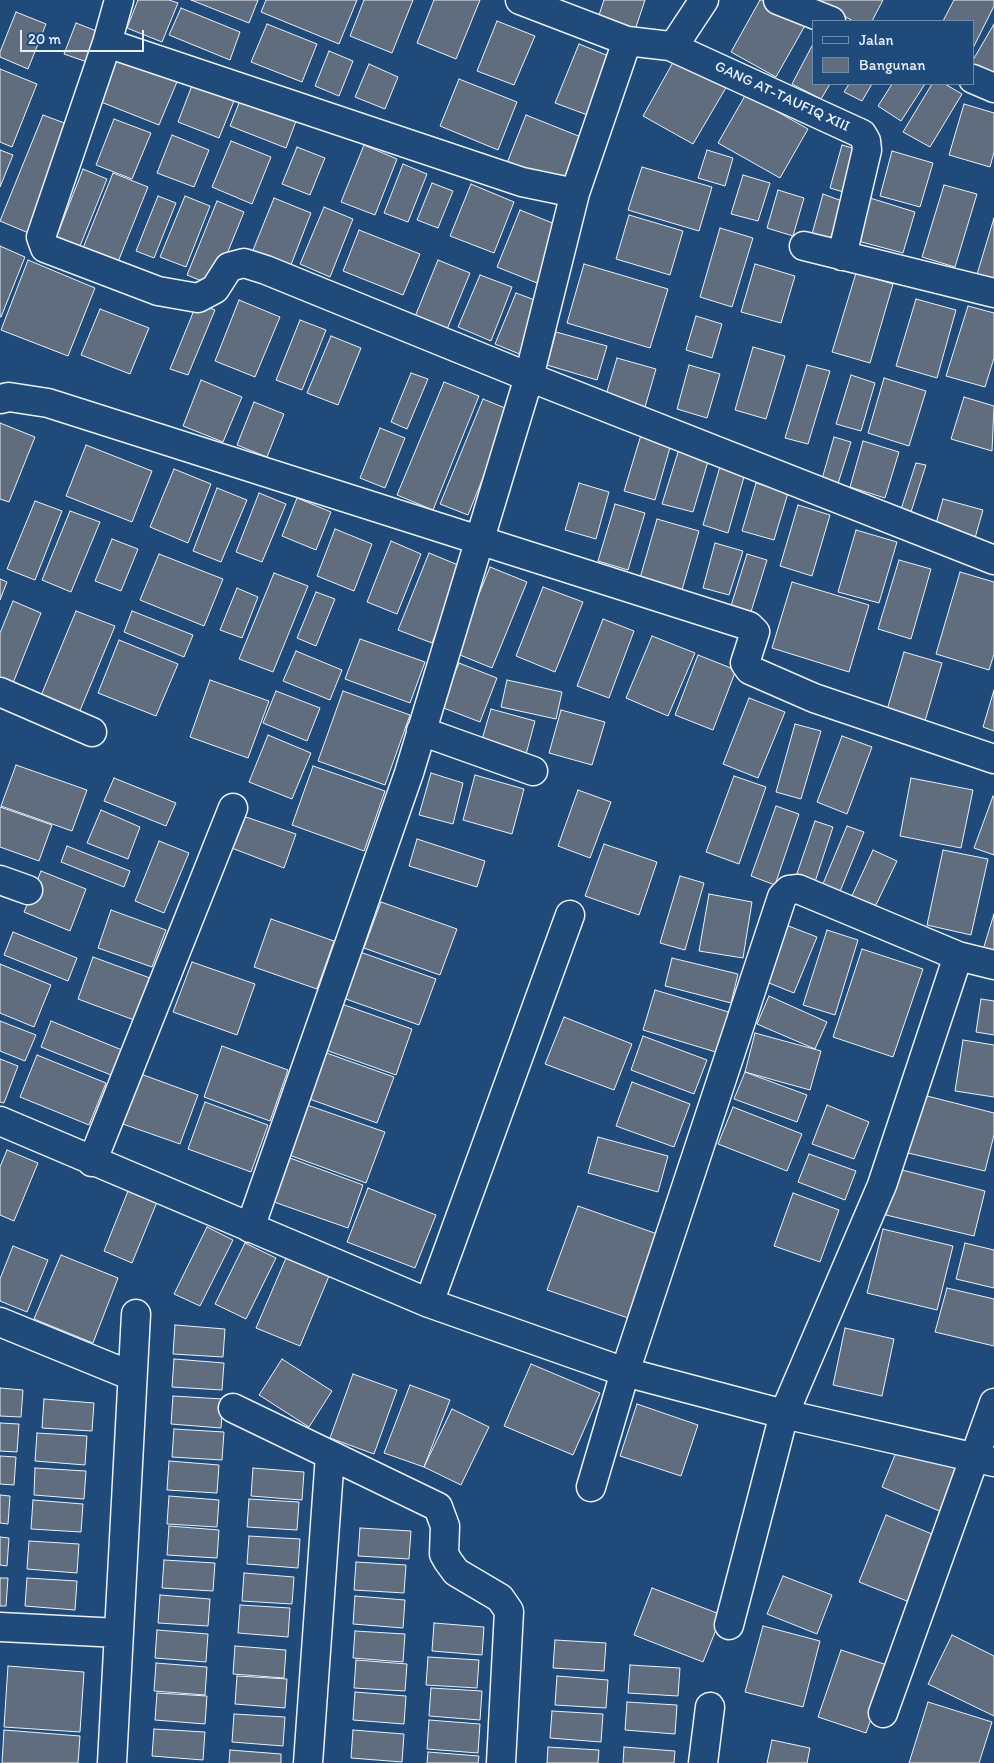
<!DOCTYPE html>
<style>
body{margin:0}
#map{position:relative;width:994px;height:1763px;overflow:hidden;background:#1f4a7a;font-family:Itim,sans-serif}
canvas{display:block}
.legend{position:absolute;left:812px;top:20px;width:162px;height:65px;box-sizing:border-box;background:#1f4a7a;border:1px solid #6f8dac;margin:0;padding:6px 9px;list-style:none;font-size:15px;color:#e8f1f8}
.legend li{display:flex;align-items:center;gap:10px;height:25px}
.legend b{width:25px;border:1px solid #6f8dac}
.scale{position:absolute;left:20px;top:30px;width:124px;height:22px;box-sizing:border-box;border:2px solid #e8f1f8;border-top:0;padding-left:6px;font-size:15px;line-height:18px;white-space:nowrap;color:#e8f1f8;-webkit-text-stroke:4px #1f4a7a;paint-order:stroke}
</style>
<div id="map">
<canvas width="994" height="1763"></canvas>
<ul class="legend">
<li><b style="height:6px;background:#1f4a7a"></b>Jalan</li>
<li><b style="height:14px;background:#606d7f"></b>Bangunan</li>
</ul>
<div class="scale">20 m</div>
</div>
<script>
const c = document.querySelector('canvas').getContext('2d');
c.lineJoin = 'round';
function fill(path, color) { c.fillStyle = color; c.fill(path, 'evenodd'); }
const toPath = rows => new Path2D(rows.map(r => 'M' + r).join(''));
function stroke(path, color, width, dash) { c.strokeStyle = color; c.lineWidth = width; c.lineCap = dash ? 'butt' : 'round'; c.setLineDash(dash || []); c.stroke(path); }
function drawText(font, color, halo, rows, align = 'center') {
  c.font = font + ' Itim,sans-serif'; c.lineWidth = 4; c.setLineDash([]); c.textBaseline = 'middle'; c.strokeStyle = halo; c.fillStyle = color; for (const [text, x, y, turn = 0] of rows) {
    c.save(); c.translate(x, y); c.rotate((+turn || 0) * Math.PI / 180); c.textAlign = isNaN(turn) ? turn : align; if (halo) c.strokeText(text, 0, 0); c.fillText(text, 0, 0); c.restore();
  }
}
const building = toPath([
 [138,0,169,0,178,3,162,42,127,28,138,0],
 [191,0,258,0,249,23,191,0],
 [266,0,357,0,339,44,261,12,266,0],
 [364,0,413,0,392,53,350,36,364,0],
 [434,0,480,0,456,59,417,43,434,0],
 [604,0,645,0,632,39,595,27,604,0],
 [760,0,767,0,807,22,776,77,731,52,760,0],
 [816,0,883,0,872,21,853,21,816,0],
 [954,0,994,0,994,6,973,48,973,21,943,21,954,0],
 [181,8,240,32,230,60,169,35,181,8],
 [16,12,46,24,28,69,0,57,0,52,16,12],
 [497,21,535,36,514,85,477,71,497,21],
 [76,23,99,32,87,62,64,54,76,23],
 [267,24,317,44,302,82,251,62,267,24],
 [994,24,994,77,973,65,973,60,994,24],
 [579,44,616,59,593,117,555,103,579,44],
 [813,44,813,84,830,84,821,99,792,84,813,44],
 [329,51,353,61,339,96,315,86,329,51],
 [116,52,179,77,159,125,96,100,116,52],
 [676,57,727,86,693,144,643,116,676,57],
 [369,64,398,77,385,109,355,97,369,64],
 [0,69,37,84,12,147,0,142,0,69],
 [196,75,238,91,219,138,178,122,196,75],
 [459,79,517,102,498,150,440,126,459,79],
 [849,84,872,84,862,101,844,92,849,84],
 [892,84,925,84,901,121,878,106,892,84],
 [932,84,945,84,962,94,930,147,903,132,932,84],
 [746,94,808,129,780,178,718,143,746,94],
 [241,98,296,121,286,148,230,126,241,98],
 [964,104,994,113,994,152,990,167,949,155,964,104],
 [43,115,75,127,31,234,0,221,43,115],
 [526,115,581,137,561,186,507,163,526,115],
 [114,119,151,133,132,179,96,165,114,119],
 [172,135,209,150,194,187,157,173,172,135],
 [231,141,271,157,252,204,212,187,231,141],
 [364,145,397,159,375,215,341,202,364,145],
 [842,145,862,151,850,194,830,188,842,145],
 [297,147,325,158,310,195,282,184,297,147],
 [0,150,13,155,0,187,0,150],
 [707,150,733,158,725,186,698,178,707,150],
 [892,151,933,163,920,207,880,196,892,151],
 [403,164,427,174,408,222,384,213,403,164],
 [642,167,712,187,699,231,628,210,642,167],
 [83,169,107,179,76,256,53,246,83,169],
 [113,173,148,187,116,267,81,253,113,173],
 [743,175,770,183,758,221,731,214,743,175],
 [432,183,453,191,438,228,417,220,432,183],
 [471,184,514,202,494,253,450,236,471,184],
 [944,185,977,194,955,267,922,257,944,185],
 [778,190,804,198,793,236,767,228,778,190],
 [823,194,842,201,827,250,809,245,823,194],
 [158,196,176,203,154,258,136,251,158,196],
 [185,196,210,206,186,267,160,257,185,196],
 [274,198,311,213,289,270,251,255,274,198],
 [870,198,915,212,903,253,858,241,870,198],
 [217,201,244,212,214,286,187,275,217,201],
 [324,207,353,219,330,277,300,264,324,207],
 [520,210,560,226,537,283,497,267,520,210],
 [629,215,683,231,670,275,616,259,629,215],
 [994,218,994,286,975,281,994,218],
 [720,228,753,238,732,307,700,297,720,228],
 [359,230,420,254,403,295,343,271,359,230],
 [0,246,25,257,1,317,0,317,0,246],
 [28,260,95,288,68,356,1,330,28,260],
 [438,260,470,273,446,332,414,319,438,260],
 [584,264,668,289,650,348,567,323,584,264],
 [755,264,795,276,781,323,741,312,755,264],
 [856,273,893,284,870,363,832,352,856,273],
 [480,275,512,287,491,341,458,327,480,275],
 [516,293,543,303,522,355,495,344,516,293],
 [916,299,956,310,937,378,896,366,916,299],
 [239,300,280,317,255,377,215,361,239,300],
 [197,303,215,310,188,375,170,369,197,303],
 [968,306,994,313,994,358,985,387,946,376,968,306],
 [100,309,149,328,130,374,81,355,100,309],
 [696,316,722,324,712,358,686,350,696,316],
 [300,320,326,330,302,390,276,380,300,320],
 [556,332,607,346,597,380,547,365,556,332],
 [331,336,361,348,338,405,307,393,331,336],
 [753,347,785,356,766,419,735,410,753,347],
 [617,358,656,369,645,407,606,395,617,358],
 [689,365,720,374,707,418,677,409,689,365],
 [807,365,830,371,808,444,785,438,807,365],
 [411,373,428,379,407,429,391,422,411,373],
 [851,375,875,383,861,431,836,424,851,375],
 [884,378,926,391,909,446,868,433,884,378],
 [201,380,242,397,223,442,183,426,201,380],
 [444,382,479,396,433,510,397,495,444,382],
 [964,397,994,406,992,451,951,439,964,397],
 [483,399,510,410,468,515,440,504,483,399],
 [254,402,284,414,267,457,237,445,254,402],
 [0,423,35,437,9,502,0,499,0,423],
 [380,428,405,438,385,488,360,478,380,428],
 [641,435,671,444,655,500,624,491,641,435],
 [834,437,851,442,836,490,820,486,834,437],
 [863,441,899,452,885,498,850,487,863,441],
 [86,445,152,471,132,522,66,496,86,445],
 [679,449,709,458,693,512,662,504,679,449],
 [721,463,746,470,728,533,703,525,721,463],
 [916,463,926,465,911,512,901,509,916,463],
 [174,469,211,484,188,543,150,527,174,469],
 [579,483,609,492,596,539,565,530,579,483],
 [756,483,788,493,774,540,742,531,756,483],
 [217,488,247,500,221,562,193,551,217,488],
 [259,493,286,504,262,562,236,552,259,493],
 [297,498,331,512,316,550,282,536,297,498],
 [943,499,983,510,975,538,935,527,943,499],
 [35,501,62,511,35,580,7,569,35,501],
 [615,504,645,513,628,570,598,561,615,504],
 [798,505,830,515,812,576,780,566,798,505],
 [70,511,100,522,71,592,42,580,70,511],
 [657,519,699,531,682,590,640,578,657,519],
 [335,529,372,544,354,591,317,576,335,529],
 [856,530,897,542,879,603,838,592,856,530],
 [112,539,138,549,121,591,95,581,112,539],
 [391,541,421,554,397,614,367,602,391,541],
 [715,543,743,551,729,595,703,588,715,543],
 [429,553,463,567,432,643,398,630,429,553],
 [159,554,223,579,204,626,140,600,159,554],
 [747,554,767,560,750,615,730,609,747,554],
 [899,560,931,569,911,639,878,629,899,560],
 [490,567,527,582,492,668,455,653,490,567],
 [960,572,994,582,994,654,989,670,936,654,960,572],
 [274,573,308,586,273,672,239,659,274,573],
 [0,579,7,582,0,600,0,579],
 [792,582,869,605,849,672,772,648,792,582],
 [543,587,583,602,555,672,516,656,543,587],
 [237,588,258,597,242,638,220,630,237,588],
 [316,592,335,599,316,646,297,638,316,592],
 [13,601,41,613,13,683,0,677,0,633,13,601],
 [76,611,115,626,79,713,40,698,76,611],
 [132,611,193,635,184,657,124,632,132,611],
 [603,619,634,631,609,698,577,686,603,619],
 [652,636,695,653,668,716,626,698,652,636],
 [360,639,425,662,410,703,345,679,360,639],
 [119,640,178,664,156,716,98,693,119,640],
 [296,651,342,670,330,700,283,681,296,651],
 [904,652,942,663,925,721,887,710,904,652],
 [698,655,736,670,713,730,675,715,698,655],
 [459,663,497,678,480,722,441,707,459,663],
 [210,680,269,701,248,758,190,737,210,680],
 [507,680,562,692,556,719,501,707,507,680],
 [994,690,994,731,983,727,994,690],
 [276,691,320,708,307,741,263,723,276,691],
 [343,691,410,715,385,785,318,761,343,691],
 [749,698,785,712,758,778,723,764,749,698],
 [491,709,535,721,525,758,480,746,491,709],
 [561,710,605,722,592,765,549,753,561,710],
 [795,724,821,731,801,799,776,792,795,724],
 [268,735,311,753,292,799,249,782,268,735],
 [842,736,872,747,847,814,817,802,842,736],
 [16,765,87,790,72,831,1,806,16,765],
 [313,766,385,791,364,851,292,825,313,766],
 [431,773,463,783,453,824,419,815,431,773],
 [475,775,524,789,512,834,463,820,475,775],
 [734,776,766,787,739,864,706,852,734,776],
 [114,778,176,803,166,826,104,801,114,778],
 [911,778,973,790,961,848,900,836,911,778],
 [578,790,611,802,590,858,558,846,578,790],
 [993,796,994,797,994,855,974,848,993,796],
 [776,806,799,814,775,885,751,876,776,806],
 [0,807,52,825,39,861,0,847,0,807],
 [101,810,140,827,128,859,87,843,101,810],
 [240,815,296,834,284,868,229,847,240,815],
 [815,821,833,827,812,891,793,885,815,821],
 [847,826,864,832,837,899,820,891,847,826],
 [417,839,485,861,477,887,409,866,417,839],
 [159,841,189,853,164,913,135,901,159,841],
 [604,844,657,862,639,915,585,896,604,844],
 [67,846,130,871,124,887,61,862,67,846],
 [873,850,897,861,873,911,850,900,873,850],
 [943,850,988,859,971,935,927,925,943,850],
 [41,871,86,889,70,931,24,912,41,871],
 [680,876,704,883,685,950,660,943,680,876],
 [709,894,752,902,743,958,699,951,709,894],
 [381,902,457,929,440,975,364,948,381,902],
 [111,910,166,930,152,967,98,948,111,910],
 [994,914,994,957,982,953,994,914],
 [271,919,334,941,317,989,254,967,271,919],
 [786,925,817,937,794,993,764,981,786,925],
 [827,930,858,940,835,1015,803,1005,827,930],
 [13,932,77,958,68,981,4,955,13,932],
 [862,949,923,969,893,1057,833,1037,862,949],
 [360,952,436,979,419,1025,343,998,360,952],
 [93,957,150,978,134,1020,78,999,93,957],
 [672,958,738,974,731,1003,665,986,672,958],
 [192,962,255,984,237,1035,173,1012,192,962],
 [0,964,51,985,34,1027,0,1013,0,964],
 [655,990,732,1013,719,1053,643,1030,655,990],
 [769,996,827,1022,815,1049,757,1024,769,996],
 [981,999,994,1001,994,1035,976,1032,981,999],
 [336,1002,412,1029,396,1075,320,1048,336,1002],
 [564,1017,632,1044,614,1090,545,1064,564,1017],
 [0,1021,36,1035,25,1061,0,1051,0,1021],
 [51,1021,122,1050,111,1075,41,1047,51,1021],
 [755,1033,821,1051,810,1090,745,1072,755,1033],
 [643,1036,707,1060,694,1094,631,1070,643,1036],
 [963,1040,994,1045,994,1097,955,1091,963,1040],
 [222,1046,288,1070,270,1121,204,1097,222,1046],
 [318,1050,394,1077,377,1123,301,1096,318,1050],
 [37,1055,106,1083,89,1125,20,1097,37,1055],
 [0,1059,18,1066,4,1103,0,1102,0,1059],
 [745,1072,807,1095,797,1122,734,1099,745,1072],
 [138,1073,198,1095,180,1144,120,1123,138,1073],
 [632,1082,690,1104,674,1147,616,1126,632,1082],
 [923,1095,994,1113,994,1135,985,1171,908,1153,923,1095],
 [205,1102,268,1125,251,1172,188,1149,205,1102],
 [307,1105,385,1132,366,1183,289,1155,307,1105],
 [827,1105,869,1122,854,1159,812,1144,827,1105],
 [733,1107,802,1134,787,1171,718,1144,733,1107],
 [598,1137,668,1156,658,1192,588,1173,598,1137],
 [7,1150,38,1163,14,1221,0,1215,0,1167,7,1150],
 [809,1154,856,1171,845,1200,798,1182,809,1154],
 [290,1158,363,1185,348,1228,274,1202,290,1158],
 [898,1169,985,1191,974,1236,886,1215,898,1169],
 [368,1188,436,1215,415,1268,347,1242,368,1188],
 [128,1191,157,1202,132,1263,104,1251,128,1191],
 [793,1193,839,1210,820,1262,774,1246,793,1193],
 [578,1206,663,1236,634,1320,547,1290,578,1206],
 [207,1227,233,1240,200,1306,174,1294,207,1227],
 [883,1229,953,1246,937,1310,867,1293,883,1229],
 [245,1243,276,1258,246,1319,215,1304,245,1243],
 [965,1243,994,1250,994,1288,956,1279,965,1243],
 [13,1246,48,1260,27,1312,0,1301,0,1279,13,1246],
 [61,1255,118,1278,93,1343,34,1319,61,1255],
 [286,1258,329,1276,300,1346,256,1328,286,1258],
 [947,1288,994,1299,994,1346,935,1332,947,1288],
 [175,1325,225,1329,223,1357,173,1354,175,1325],
 [845,1328,894,1339,882,1396,833,1385,845,1328],
 [174,1359,224,1363,222,1390,172,1387,174,1359],
 [282,1359,332,1391,309,1427,259,1395,282,1359],
 [531,1364,600,1393,573,1455,504,1426,531,1364],
 [353,1374,397,1390,374,1454,330,1438,353,1374],
 [410,1385,450,1400,424,1467,384,1453,410,1385],
 [0,1388,23,1390,21,1417,0,1416,0,1388],
 [173,1396,223,1399,221,1428,171,1424,173,1396],
 [44,1399,94,1403,92,1431,42,1428,44,1399],
 [637,1404,698,1425,681,1476,620,1456,637,1404],
 [452,1409,489,1427,461,1485,424,1467,452,1409],
 [0,1423,19,1424,17,1452,0,1451,0,1423],
 [174,1429,224,1432,222,1460,172,1457,174,1429],
 [37,1433,87,1436,85,1465,35,1461,37,1433],
 [899,1445,967,1473,949,1515,882,1487,899,1445],
 [0,1456,16,1457,14,1485,0,1484,0,1456],
 [169,1461,219,1465,217,1493,167,1490,169,1461],
 [35,1468,86,1471,84,1499,34,1495,35,1468],
 [253,1468,304,1472,302,1500,251,1496,253,1468],
 [0,1495,10,1496,8,1524,0,1523,0,1495],
 [169,1496,219,1500,217,1527,167,1524,169,1496],
 [249,1499,299,1502,297,1530,247,1527,249,1499],
 [33,1500,83,1504,81,1532,31,1529,33,1500],
 [886,1515,944,1539,917,1605,859,1582,886,1515],
 [169,1526,219,1530,217,1558,167,1555,169,1526],
 [360,1528,411,1531,409,1559,358,1556,360,1528],
 [249,1536,300,1539,298,1568,247,1564,249,1536],
 [0,1537,9,1538,7,1566,0,1565,0,1537],
 [29,1541,79,1544,77,1573,27,1569,29,1541],
 [164,1560,215,1563,213,1591,162,1588,164,1560],
 [356,1562,406,1565,404,1593,354,1590,356,1562],
 [244,1573,294,1577,292,1604,242,1601,244,1573],
 [783,1576,832,1595,817,1634,767,1614,783,1576],
 [0,1578,8,1578,6,1606,0,1606,0,1578],
 [27,1578,77,1581,75,1610,25,1606,27,1578],
 [652,1588,722,1615,703,1662,634,1635,652,1588],
 [160,1595,210,1599,208,1626,158,1623,160,1595],
 [355,1596,405,1600,403,1628,353,1624,355,1596],
 [240,1605,290,1608,288,1637,238,1633,240,1605],
 [434,1623,484,1627,482,1655,432,1651,434,1623],
 [763,1626,820,1641,803,1707,745,1692,763,1626],
 [157,1630,208,1634,206,1662,155,1658,157,1630],
 [355,1631,405,1634,403,1662,353,1658,355,1631],
 [952,1635,994,1656,994,1716,928,1684,952,1635],
 [555,1640,606,1643,604,1671,553,1668,555,1640],
 [235,1646,286,1650,284,1678,233,1674,235,1646],
 [841,1650,890,1666,866,1733,818,1717,841,1650],
 [428,1657,479,1660,477,1688,426,1685,428,1657],
 [356,1660,407,1664,405,1691,354,1688,356,1660],
 [156,1663,207,1667,205,1695,154,1691,156,1663],
 [630,1665,680,1668,678,1696,628,1693,630,1665],
 [8,1666,84,1672,80,1732,4,1727,8,1666],
 [237,1676,287,1679,285,1708,235,1704,237,1676],
 [557,1676,608,1680,606,1708,555,1705,557,1676],
 [431,1688,482,1691,480,1720,429,1716,431,1688],
 [355,1692,406,1696,404,1724,353,1720,355,1692],
 [157,1693,207,1696,205,1724,155,1720,157,1693],
 [627,1702,677,1705,675,1734,625,1730,627,1702],
 [928,1702,992,1722,979,1763,909,1763,928,1702],
 [552,1711,603,1714,601,1742,550,1738,552,1711],
 [234,1714,285,1717,283,1746,232,1742,234,1714],
 [429,1720,480,1724,478,1753,427,1749,429,1720],
 [154,1729,205,1732,203,1760,152,1756,154,1729],
 [4,1730,80,1736,78,1763,2,1763,4,1730],
 [353,1730,404,1734,402,1762,351,1758,353,1730],
 [772,1740,810,1748,807,1763,767,1763,772,1740],
 [548,1747,599,1750,598,1763,547,1763,548,1747],
 [624,1747,675,1751,674,1763,623,1763,624,1747],
 [230,1750,281,1754,281,1763,229,1763,230,1750],
 [428,1752,479,1756,478,1763,427,1763,428,1752]
]);
fill(building, '#606d7f');
stroke(building, '#e8f1f8', 1);
const street = toPath([
 [119,0,107,43,41,237,45,248,158,291,198,298,215,289,229,267,244,263,266,270,529,377,994,560],
 [520,0,627,41],
 [778,0,831,21],
 [107,43,522,182,575,193],
 [670,46,862,134,866,141,867,150,842,256],
 [973,79,994,88],
 [804,246,994,293],
 [0,399,9,397,48,403,749,626,755,632,745,663,750,670,814,698,994,759],
 [0,692,92,732],
 [421,731,533,771],
 [0,880,28,890],
 [0,1121,429,1303,625,1372,784,1414,994,1462],
 [92,1162,233,808],
 [250,1228,409,773,529,377,575,193,627,41,670,46,677,41,704,0],
 [429,1303,570,915],
 [0,1322,132,1376],
 [233,1408,438,1507,445,1526,444,1554,448,1561,456,1572,500,1598,509,1611,501,1763],
 [591,1487,625,1372,782,897,789,890,798,889,958,956,994,965],
 [729,1625,784,1414,882,1185,958,956],
 [0,1627,119,1633],
 [883,1713,994,1403],
 [112,1763,136,1314],
 [308,1763,330,1455],
 [703,1763,710,1707]
]);
stroke(street, '#e8f1f8', 31);
stroke(street, '#1f4a7a', 28);
drawText('15px', '#e8f1f8', '#1f4a7a', [
 ["GANG AT-TAUFIQ XIII",782,97,25]
]);
</script>
